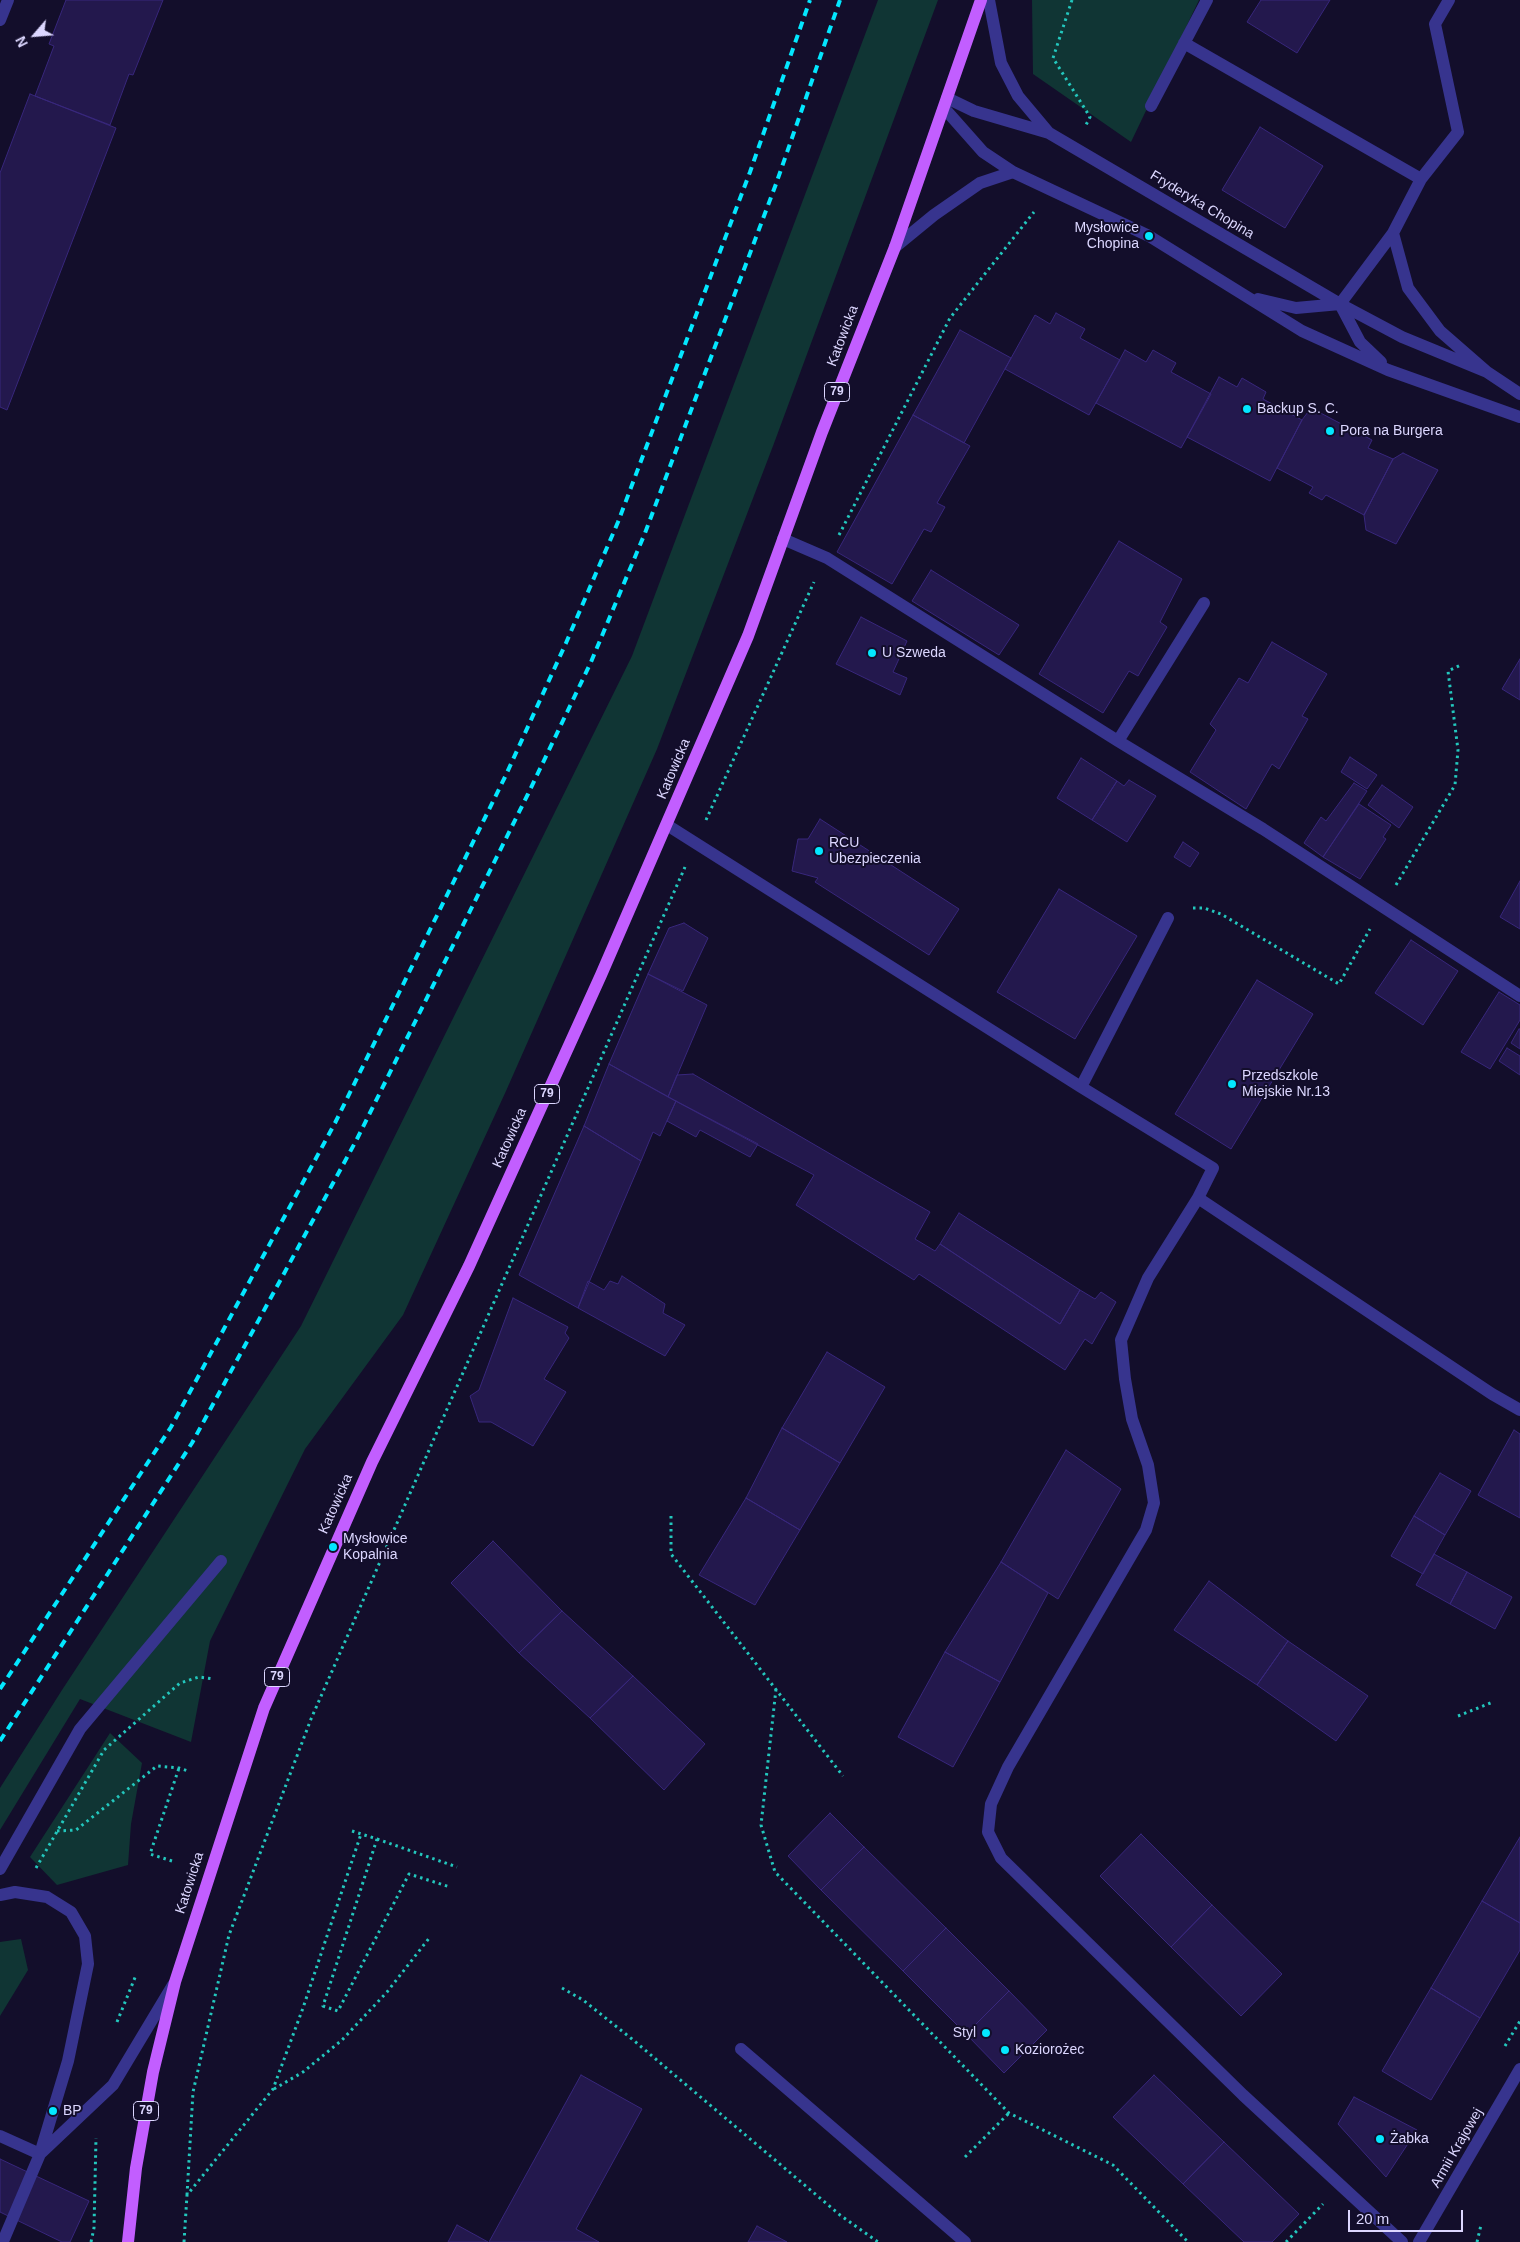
<!DOCTYPE html>
<meta charset="utf-8">
<style>
body{margin:0}
#map{position:relative;width:1520px;height:2242px;overflow:hidden;background:#130e2b;font-family:Helvetica,sans-serif}
canvas{display:block}
.north{position:absolute;left:10px;top:10px;width:50px;height:50px;-webkit-text-stroke:4px #130e2b;paint-order:stroke;rotate:243deg;font-size:14px;font-weight:700;line-height:20px;text-align:center;color:#dcd7ff}
.north::after{content:'';display:block;margin:auto;width:18px;height:22px;background:#dcd7ff;clip-path:polygon(50% 0,100% 100%,50% 72%,0 100%)}
.scale{position:absolute;left:1348px;top:2210px;width:115px;height:22px;box-sizing:border-box;border:2px solid #dcd7ff;border-top:0;padding-left:6px;font-size:15px;line-height:18px;white-space:nowrap;color:#dcd7ff;-webkit-text-stroke:4px #130e2b;paint-order:stroke}
</style>
<div id="map">
<canvas width="1520" height="2242"></canvas>
<div class="north">N</div>
<div class="scale">20 m</div>
</div>
<script>
const c = document.querySelector('canvas').getContext('2d');
c.lineJoin = 'round';
function fill(path, color) { c.fillStyle = color; c.fill(path, 'evenodd'); }
const toPath = rows => new Path2D(rows.map(r => 'M' + r).join(''));
function stroke(path, color, width, dash) { c.strokeStyle = color; c.lineWidth = width; c.lineCap = dash ? 'butt' : 'round'; c.setLineDash(dash || []); c.stroke(path); }
function drawText(font, color, halo, rows, align = 'center') {
  c.font = font + ' Helvetica,sans-serif'; c.lineWidth = 4; c.setLineDash([]); c.textBaseline = 'middle'; c.strokeStyle = halo; c.fillStyle = color; for (const [text, x, y, turn = 0] of rows) {
    c.save(); c.translate(x, y); c.rotate((+turn || 0) * Math.PI / 180); c.textAlign = isNaN(turn) ? turn : align; if (halo) c.strokeText(text, 0, 0); c.fillText(text, 0, 0); c.restore();
  }
}
fill(toPath([
 [878,0,938,0,773,446,657,749,506,1091,403,1315,305,1449,210,1641,191,1742,80,1699,0,1830,0,1788,62,1690,301,1326,632,656],
 [1032,0,1199,0,1131,142,1033,74],
 [110,1733,142,1763,131,1824,128,1865,57,1885,30,1857],
 [21,1939,28,1970,0,2016,0,1942]
]), '#103534');
const building = toPath([
 [66,0,163,0,133,75,129,74,110,125,35,96,54,46,49,44,66,0],
 [1261,0,1330,0,1297,53,1247,22,1261,0],
 [30,94,116,128,7,410,0,407,0,173,30,94],
 [1260,127,1323,166,1285,228,1222,190,1260,127],
 [1056,313,1085,329,1080,338,1120,360,1089,415,1005,369,1035,315,1050,324,1056,313],
 [960,330,1011,358,964,443,913,415,960,330],
 [1125,350,1146,362,1153,350,1176,363,1171,372,1211,394,1181,448,1096,403,1125,350],
 [1219,377,1237,387,1242,378,1266,392,1263,399,1302,420,1270,481,1187,437,1219,377],
 [1311,408,1372,440,1368,448,1393,459,1364,515,1326,495,1322,500,1309,493,1313,487,1277,468,1302,420,1311,408],
 [913,415,970,446,937,503,945,507,931,532,924,529,892,584,837,552,913,415],
 [1403,453,1438,470,1396,544,1366,530,1364,515,1393,459,1403,453],
 [1119,541,1182,579,1160,622,1167,627,1138,676,1129,671,1103,713,1039,674,1119,541],
 [931,570,1019,625,999,655,912,601,931,570],
 [861,617,907,641,893,672,907,678,900,695,836,664,861,617],
 [1272,642,1327,674,1302,716,1308,719,1279,769,1272,764,1246,809,1190,772,1216,730,1210,724,1239,678,1248,683,1272,642],
 [1520,659,1520,700,1502,689,1520,659],
 [1350,757,1377,775,1367,789,1341,772,1350,757],
 [1081,758,1117,781,1092,820,1057,798,1081,758],
 [1129,780,1156,796,1127,842,1092,820,1117,781,1124,786,1129,780],
 [1354,783,1367,791,1323,857,1304,843,1321,817,1326,821,1354,783],
 [1382,785,1413,807,1399,828,1368,805,1382,785],
 [1359,804,1391,825,1383,837,1386,839,1360,879,1323,857,1359,804],
 [820,819,959,909,929,955,815,882,818,878,792,871,798,839,808,839,820,819],
 [1183,842,1199,853,1190,867,1174,857,1183,842],
 [1520,881,1520,929,1500,917,1520,881],
 [1059,889,1137,936,1075,1039,997,992,1059,889],
 [684,923,708,938,683,991,648,974,669,928,684,923],
 [1411,940,1458,971,1423,1025,1375,993,1411,940],
 [648,974,707,1005,668,1097,609,1064,648,974],
 [1257,980,1313,1014,1231,1149,1175,1114,1257,980],
 [1499,992,1520,1005,1520,1020,1490,1069,1461,1052,1499,992],
 [1519,1029,1520,1029,1520,1049,1511,1043,1519,1029],
 [1507,1048,1520,1056,1520,1075,1499,1061,1507,1048],
 [609,1064,676,1101,660,1136,653,1132,641,1161,584,1126,609,1064],
 [693,1074,930,1212,915,1239,935,1251,940,1244,1060,1324,1080,1290,1095,1299,1101,1292,1116,1302,1092,1344,1085,1339,1065,1370,919,1274,914,1280,796,1205,814,1175,668,1097,677,1075,693,1074],
 [676,1101,758,1144,750,1157,700,1130,696,1137,667,1121,676,1101],
 [584,1126,641,1161,578,1308,519,1275,584,1126],
 [959,1213,1080,1290,1060,1324,940,1244,959,1213],
 [622,1276,665,1304,663,1313,685,1325,665,1356,578,1308,588,1281,604,1290,610,1281,618,1284,622,1276],
 [513,1298,568,1327,565,1333,569,1338,544,1379,566,1392,533,1446,491,1422,479,1422,470,1396,479,1390,513,1298],
 [827,1352,885,1387,840,1463,782,1428,827,1352],
 [782,1428,840,1463,800,1530,746,1498,782,1428],
 [1514,1430,1520,1434,1520,1518,1478,1495,1514,1430],
 [1066,1450,1121,1489,1058,1599,1001,1562,1066,1450],
 [1440,1473,1471,1491,1445,1535,1414,1516,1440,1473],
 [746,1498,800,1530,755,1605,699,1575,746,1498],
 [1414,1516,1445,1535,1423,1574,1391,1556,1414,1516],
 [493,1541,562,1611,519,1653,451,1583,493,1541],
 [1434,1554,1467,1572,1450,1604,1416,1585,1434,1554],
 [1001,1562,1048,1593,1000,1682,945,1652,1001,1562],
 [1467,1572,1512,1597,1495,1629,1450,1604,1467,1572],
 [1209,1581,1288,1641,1257,1685,1174,1630,1209,1581],
 [562,1611,633,1676,590,1718,519,1653,562,1611],
 [1288,1641,1368,1696,1336,1741,1257,1685,1288,1641],
 [945,1652,1000,1682,953,1767,898,1737,945,1652],
 [633,1676,705,1744,664,1790,590,1718,633,1676],
 [830,1813,864,1847,821,1890,788,1856,830,1813],
 [1141,1834,1212,1905,1171,1947,1100,1876,1141,1834],
 [1520,1837,1520,1923,1482,1901,1520,1837],
 [864,1847,946,1928,903,1971,821,1890,864,1847],
 [1482,1901,1520,1923,1520,1950,1480,2018,1431,1988,1482,1901],
 [1212,1905,1282,1974,1241,2016,1171,1947,1212,1905],
 [946,1928,1009,1991,966,2034,903,1971,946,1928],
 [1431,1988,1480,2018,1431,2100,1382,2071,1431,1988],
 [1009,1991,1047,2030,1004,2073,966,2034,1009,1991],
 [581,2075,642,2109,576,2229,599,2242,489,2242,581,2075],
 [1154,2075,1224,2142,1183,2184,1113,2117,1154,2075],
 [1354,2097,1417,2130,1386,2177,1338,2124,1354,2097],
 [1224,2142,1299,2214,1272,2242,1244,2242,1183,2184,1224,2142],
 [0,2159,89,2201,70,2242,62,2242,0,2212,0,2159],
 [457,2225,488,2242,448,2242,457,2225],
 [757,2226,787,2242,748,2242,757,2226]
]);
fill(building, '#23184d');
stroke(building, '#38277c', 1);
stroke(toPath([
 [1072,0,1053,58,1090,117,1086,125],
 [839,535,950,318,1034,212],
 [706,820,814,582],
 [1396,885,1455,785,1458,750,1448,671,1461,665],
 [1193,908,1204,908,1221,914,1339,984,1370,929],
 [671,1516,671,1554,843,1776],
 [776,1689,761,1825,775,1872,1009,2113,1113,2165,1188,2242],
 [1458,1716,1493,1702],
 [57,1831,76,1830,157,1766,179,1768,188,1771],
 [352,1831,377,1839,323,2006,338,2011,409,1874,450,1887],
 [377,1839,457,1867],
 [172,1861,150,1854,179,1768],
 [36,1868,104,1750,180,1683,199,1677,214,1679],
 [562,1988,583,2000,632,2039,840,2215,878,2242],
 [117,2022,136,1975],
 [1505,2046,1520,2021],
 [274,2089,303,2072,342,2040,387,1992,430,1937],
 [965,2157,1009,2113],
 [187,2195,193,2092,229,1935,311,1719,685,867],
 [91,2242,94,2228,96,2138],
 [184,2242,187,2195,273,2089,303,2008,361,1834],
 [1286,2242,1323,2204],
 [1477,2242,1481,2225]
]), '#23c7bd', 3, [2.5, 4]);
stroke(toPath([
 [989,0,1001,63,1018,96,1049,133],
 [0,20,8,0],
 [1184,43,1421,179],
 [947,98,974,111,1049,133,1340,304,1402,337,1487,372],
 [1151,106,1207,0],
 [944,108,983,152,1013,172,1149,236,1302,331,1388,370,1520,417],
 [1393,233,1408,288,1440,331,1487,372,1520,394],
 [895,247,934,215,980,183,1013,172],
 [1258,299,1296,308,1340,304],
 [1340,304,1393,233,1421,179,1458,132,1435,24,1449,0],
 [1340,304,1360,342,1381,362],
 [783,539,827,558,1118,741,1263,829,1520,996],
 [1118,741,1204,603],
 [667,825,1081,1087,1213,1168,1198,1198,1492,1394,1520,1410],
 [1081,1087,1168,918],
 [1198,1198,1148,1278,1121,1340,1125,1379,1132,1419,1148,1465,1154,1503,1146,1530,1008,1767,991,1804,988,1832,1001,1858,1243,2095,1402,2242],
 [0,1869,80,1729,221,1561],
 [0,1895,15,1892,47,1897,71,1912,85,1936,88,1964,68,2061,40,2154,0,2136],
 [741,2049,965,2242],
 [4,2239,40,2154,113,2085,173,1985],
 [1419,2242,1520,2069]
]), '#37348e', 12);
stroke(toPath([
 [128,2242,136,2168,153,2072,175,1982,264,1708,372,1462,469,1266,601,975,748,636,822,432,895,247,981,0]
]), '#c25eff', 12);
stroke(toPath([
 [0,1689,171,1427,335,1123,505,777,566,643,618,522,750,172,810,0],
 [0,1741,192,1443,357,1139,528,794,591,662,645,533,776,184,840,0]
]), '#03e7ff', 4, [8, 6]);
for (const [x, y, r, color] of [
 [1149,236,5,"#03e7ff"],
 [1247,409,5,"#03e7ff"],
 [1330,431,5,"#03e7ff"],
 [872,653,5,"#03e7ff"],
 [819,851,5,"#03e7ff"],
 [1232,1084,5,"#03e7ff"],
 [333,1547,5,"#03e7ff"],
 [986,2033,5,"#03e7ff"],
 [1005,2050,5,"#03e7ff"],
 [53,2111,5,"#03e7ff"],
 [1380,2139,5,"#03e7ff"]
]) { const dot = new Path2D(); dot.arc(x, y, r, 0, 2 * Math.PI); c.fillStyle = color; c.fill(dot); stroke(dot, '#130e2b', 2); }
for (const [x, y, w] of [
 [837,392,25],
 [547,1094,25],
 [277,1677,25],
 [146,2111,25]
]) { const box = new Path2D(); box.roundRect(x - w / 2, y - 9.5, w, 19, 4); c.fillStyle = '#130e2b'; c.fill(box); stroke(box, '#dcd7ff', 1); }
drawText('bold 12px', '#dcd7ff', null, [
 ["79",837,392],
 ["79",547,1094],
 ["79",277,1677],
 ["79",146,2111]
]);
drawText('14px', '#dcd7ff', '#130e2b', [
 ["Fryderyka Chopina",1202,205,31],
 ["Katowicka",843,336,-69],
 ["Katowicka",674,769,-67],
 ["Katowicka",510,1138,-66],
 ["Katowicka",336,1504,-66],
 ["Katowicka",190,1883,-72],
 ["Armii Krajowej",1457,2148,-60]
]);
drawText('14px', '#dcd7ff', '#130e2b', [
 ["Mysłowice",1139,228,"right"],
 ["Chopina",1139,244,"right"],
 ["Backup S. C.",1257,409],
 ["Pora na Burgera",1340,431],
 ["U Szweda",882,653],
 ["RCU",829,843],
 ["Ubezpieczenia",829,859],
 ["Przedszkole",1242,1076],
 ["Miejskie Nr.13",1242,1092],
 ["Mysłowice",343,1539],
 ["Kopalnia",343,1555],
 ["Styl",976,2033,"right"],
 ["Koziorożec",1015,2050],
 ["BP",63,2111],
 ["Żabka",1390,2139]
], 'left');
</script>
